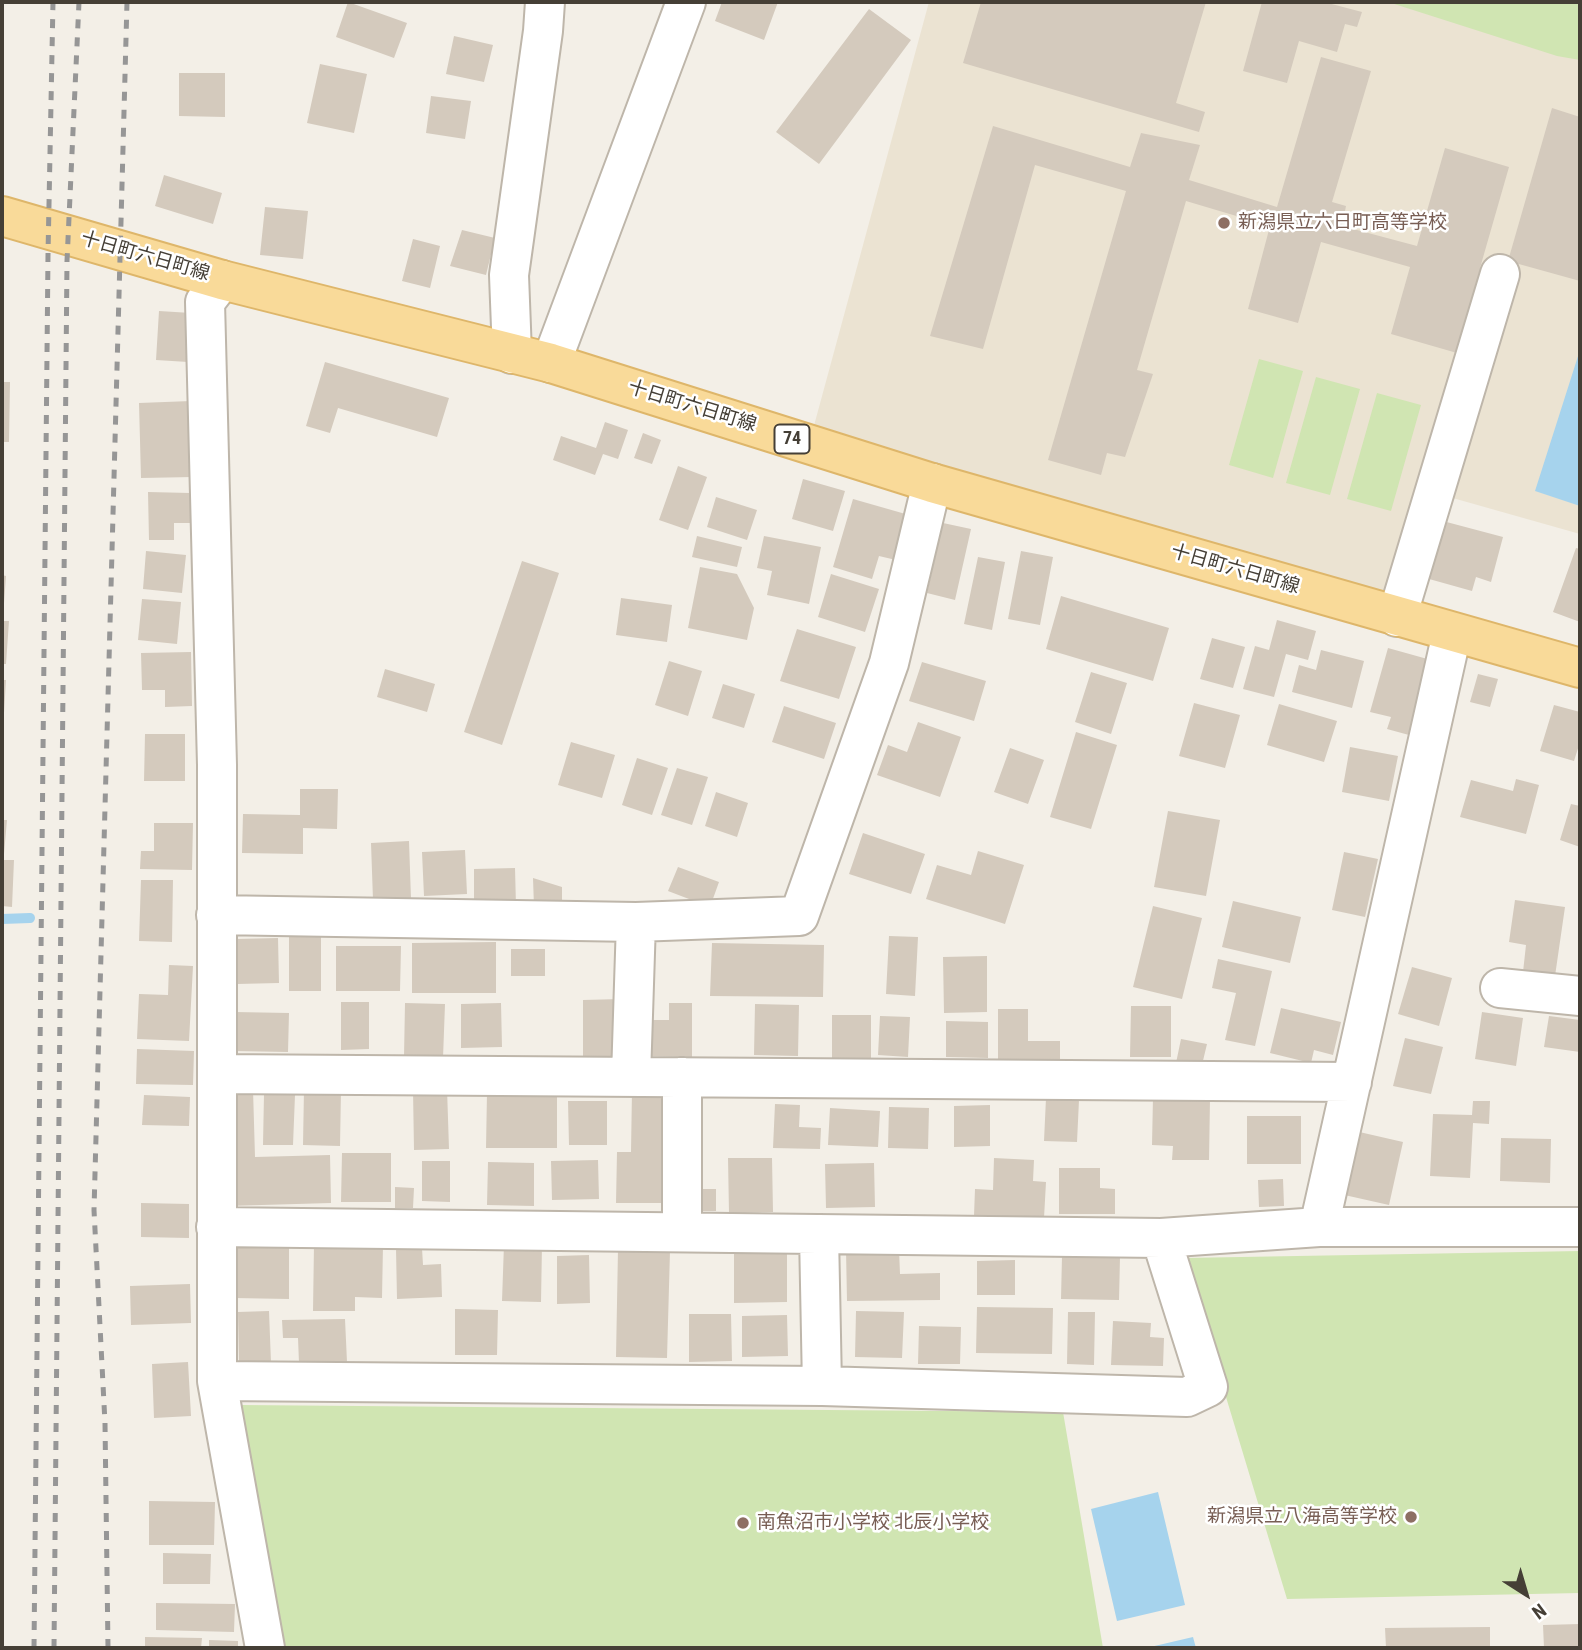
<!DOCTYPE html>
<meta charset="utf-8">
<style>
body{margin:0}
#map{position:relative;width:1582px;height:1650px;overflow:hidden;background:#f3efe7;font-family:"Roboto Condensed",sans-serif}
canvas{display:block}
.frame{position:absolute;inset:0;border:4px solid #453f36;pointer-events:none}
.north{position:absolute;left:1491px;top:1559px;width:70px;height:70px;-webkit-text-stroke:5px #fff;paint-order:stroke;rotate:143deg;font-size:19px;font-weight:700;line-height:28px;text-align:center;color:#453f36}
.north::after{content:'';display:block;margin:auto;width:24px;height:32px;background:#453f36;clip-path:polygon(50% 0,100% 100%,50% 72%,0 100%)}
</style>
<div id="map">
<canvas width="1582" height="1650"></canvas>
<div class="frame"></div>
<div class="north">N</div>
</div>
<script>
const c = document.querySelector('canvas').getContext('2d');
c.lineJoin = 'round';
function fill(path, color) { c.fillStyle = color; c.fill(path, 'evenodd'); }
const toPath = rows => new Path2D(rows.map(r => 'M' + r).join(''));
function stroke(path, color, width, dash) { c.strokeStyle = color; c.lineWidth = width; c.lineCap = dash ? 'butt' : 'round'; c.setLineDash(dash || []); c.stroke(path); }
function drawText(font, color, halo, rows, align = 'center') {
  c.font = font + ' "Roboto Condensed","Noto Sans JP",sans-serif'; c.lineWidth = 5; c.setLineDash([]); c.textBaseline = 'middle'; c.strokeStyle = halo; c.fillStyle = color; for (const [text, x, y, turn = 0] of rows) {
    c.save(); c.translate(x, y); c.rotate((+turn || 0) * Math.PI / 180); c.textAlign = isNaN(turn) ? turn : align; if (halo) c.strokeText(text, 0, 0); c.fillText(text, 0, 0); c.restore();
  }
}
fill(toPath([
 [929,2,1580,2,1580,534,1435,493,1397,617,809,444]
]), '#ebe3d2');
fill(toPath([
 [1388,2,1580,2,1580,60,1557,56],
 [1259,359,1303,371,1273,478,1229,465],
 [1316,377,1360,389,1330,495,1286,483],
 [1377,393,1421,405,1391,511,1347,499],
 [1580,1251,1580,1593,1287,1599,1184,1258],
 [241,1405,1063,1412,1103,1648,284,1648]
]), '#d0e5b2');
fill(toPath([
 [1579,353,1580,353,1580,506,1535,491],
 [1158,1492,1185,1605,1117,1621,1091,1509],
 [1193,1637,1196,1648,1146,1648]
]), '#a6d3ed');
stroke(toPath([
 [2,919,30,918]
]), '#a6d3ed', 10);
fill(toPath([
 [348,2,407,23,394,58,336,37],
 [722,2,778,2,764,40,715,21],
 [981,2,1206,2,1176,103,1205,112,1199,132,963,63],
 [1262,2,1324,2,1362,12,1357,27,1345,24,1337,52,1299,41,1287,83,1243,71],
 [869,9,911,40,819,164,776,132],
 [454,36,493,45,484,82,446,74],
 [1321,57,1371,71,1332,202,1346,206,1342,226,1417,246,1445,148,1509,167,1480,268,1493,271,1457,353,1391,334,1410,267,1321,242,1298,323,1248,309,1270,226,1186,201,1137,370,1153,374,1125,457,1107,453,1101,475,1048,460,1126,191,1035,165,983,349,930,336,993,126,1130,167,1141,133,1200,145,1189,180,1277,207],
 [320,64,367,74,354,133,307,123],
 [179,73,225,73,225,117,179,116],
 [431,96,471,101,465,139,426,133],
 [1552,108,1580,117,1580,281,1508,261],
 [164,175,222,193,213,224,155,206],
 [265,207,308,211,303,259,260,255],
 [462,230,495,238,486,275,450,266],
 [413,239,440,246,430,288,402,281],
 [159,311,191,313,188,362,156,360],
 [325,362,449,398,437,437,338,408,330,433,306,426],
 [2,382,10,382,9,442,2,442],
 [191,401,193,477,141,478,139,403],
 [605,422,628,430,618,459,603,454,595,475,553,460,561,436,596,448],
 [643,433,661,440,652,464,634,458],
 [678,466,707,477,688,530,659,520],
 [803,479,845,491,833,531,792,519],
 [148,492,190,493,190,523,174,523,174,540,149,540],
 [716,497,757,510,747,540,707,527],
 [853,499,909,515,896,560,879,556,872,579,833,567],
 [1439,520,1503,537,1491,582,1476,577,1472,591,1422,577],
 [943,523,971,529,955,600,927,593],
 [697,536,742,547,737,567,692,557],
 [764,536,821,547,809,604,767,595,772,571,757,568],
 [1576,548,1580,549,1580,622,1553,612],
 [146,551,186,555,182,593,143,589],
 [1021,551,1053,557,1040,625,1008,619],
 [978,557,1005,562,992,630,964,624],
 [522,561,559,573,502,745,464,732],
 [700,567,737,574,754,608,747,640,688,628],
 [831,574,879,589,865,632,818,617],
 [2,575,6,576,4,603,2,603],
 [1061,596,1169,628,1153,681,1046,649],
 [621,598,672,605,667,642,616,635],
 [142,599,181,602,177,644,138,640],
 [1277,620,1316,631,1308,660,1286,654,1274,697,1243,689,1255,646,1269,650],
 [2,621,9,621,6,664,2,664],
 [797,629,856,647,839,699,780,681],
 [1212,638,1245,647,1233,688,1200,679],
 [1388,648,1431,660,1409,735,1387,729,1391,717,1370,712],
 [1321,650,1364,661,1352,708,1292,692,1299,665,1316,670],
 [191,652,192,706,165,707,165,690,142,690,141,653],
 [669,661,702,671,688,716,655,705],
 [922,662,986,681,974,721,909,701],
 [385,669,435,684,427,712,377,697],
 [1091,672,1127,683,1111,734,1075,722],
 [1478,674,1498,679,1490,707,1470,702],
 [2,680,6,680,4,713,2,713],
 [723,684,755,694,744,728,712,718],
 [1194,703,1240,715,1225,768,1179,756],
 [1279,704,1337,721,1324,762,1267,745],
 [1554,705,1580,712,1580,742,1574,761,1540,751],
 [784,706,836,723,824,759,772,742],
 [918,722,961,737,940,797,877,775,888,745,907,752],
 [1076,732,1117,745,1091,829,1050,817],
 [145,734,185,734,185,781,144,781],
 [571,742,615,755,602,798,558,785],
 [1350,747,1398,756,1389,801,1342,792],
 [1010,748,1044,760,1028,804,994,792],
 [637,758,668,768,652,815,622,805],
 [677,768,708,777,692,825,661,815],
 [1516,779,1539,785,1526,834,1460,817,1471,780,1513,791],
 [300,789,338,789,337,829,303,828,303,854,242,853,243,814,300,815],
 [716,792,748,803,737,837,705,826],
 [1571,804,1580,806,1580,847,1560,840],
 [1168,811,1220,820,1206,896,1154,887],
 [2,820,7,820,4,854,2,854],
 [154,823,193,823,192,870,140,869,141,851,154,851],
 [863,833,925,854,911,894,849,874],
 [409,841,411,899,373,900,371,843],
 [465,850,467,894,424,896,422,852],
 [978,851,1024,865,1005,924,926,899,937,865,971,875],
 [1344,852,1378,859,1365,917,1332,910],
 [2,860,14,860,12,907,2,906],
 [678,867,719,882,710,907,668,891],
 [515,868,516,906,474,908,474,869],
 [533,878,562,887,562,907,534,907],
 [141,880,173,880,172,942,139,941],
 [1515,900,1565,907,1555,976,1523,972,1526,945,1509,942],
 [1233,901,1301,917,1290,963,1222,947],
 [1153,906,1202,918,1182,999,1133,987],
 [289,935,321,935,321,991,289,991],
 [889,936,918,937,915,996,886,994],
 [278,938,279,983,237,984,236,939],
 [496,942,496,993,412,993,412,943],
 [712,943,824,945,823,997,710,996],
 [336,946,401,946,400,991,336,991],
 [511,949,545,949,545,976,511,976],
 [987,956,987,1012,944,1013,943,957],
 [1218,959,1272,971,1255,1046,1225,1040,1236,993,1212,988],
 [169,965,193,966,189,1041,137,1039,139,994,168,995],
 [1412,967,1452,978,1439,1026,1398,1014],
 [621,999,621,1063,583,1063,583,1000],
 [341,1002,369,1002,369,1049,341,1050],
 [405,1003,445,1004,443,1058,404,1057],
 [501,1003,502,1047,461,1048,461,1004],
 [669,1003,692,1003,692,1057,652,1056,652,1020,669,1020],
 [755,1004,799,1005,798,1056,754,1055],
 [1131,1006,1171,1006,1171,1057,1130,1057],
 [1281,1008,1341,1022,1333,1055,1314,1050,1311,1063,1270,1053],
 [998,1009,1028,1009,1028,1041,1060,1041,1060,1062,998,1062],
 [235,1012,289,1013,288,1052,234,1051],
 [1482,1012,1523,1018,1516,1066,1475,1059],
 [832,1015,871,1015,871,1060,832,1060],
 [880,1016,910,1017,908,1057,878,1055],
 [1549,1016,1580,1020,1580,1052,1544,1047],
 [946,1021,988,1022,988,1058,946,1057],
 [1405,1038,1443,1047,1431,1094,1393,1086],
 [1181,1039,1207,1044,1201,1069,1176,1063],
 [137,1049,194,1051,193,1085,136,1084],
 [447,1088,449,1149,414,1150,413,1090],
 [253,1089,255,1157,330,1155,331,1203,227,1206,224,1090],
 [304,1089,341,1089,340,1146,303,1145],
 [632,1090,665,1091,663,1203,616,1203,617,1152,631,1152],
 [487,1093,557,1094,557,1148,486,1148],
 [264,1094,295,1095,293,1145,263,1145],
 [144,1095,190,1097,189,1126,142,1125],
 [1153,1097,1210,1099,1209,1160,1172,1160,1173,1146,1152,1145],
 [1046,1098,1079,1100,1077,1142,1044,1141],
 [568,1101,607,1101,607,1145,569,1145],
 [1473,1101,1490,1101,1489,1124,1473,1123,1470,1178,1430,1176,1433,1114,1472,1115],
 [775,1104,800,1105,799,1127,821,1128,820,1149,773,1148],
 [990,1105,990,1146,954,1147,954,1106],
 [889,1107,929,1108,928,1149,888,1148],
 [830,1108,880,1111,878,1147,828,1145],
 [1247,1116,1301,1116,1301,1164,1247,1164],
 [1355,1131,1403,1142,1389,1205,1340,1194],
 [1501,1138,1551,1139,1550,1183,1500,1181],
 [342,1153,391,1153,391,1202,341,1202],
 [728,1158,772,1158,773,1212,729,1213],
 [994,1158,1034,1160,1033,1181,1046,1182,1044,1218,974,1216,975,1189,993,1190],
 [598,1160,599,1199,552,1200,551,1161],
 [422,1161,450,1161,450,1202,422,1201],
 [488,1162,534,1163,534,1206,487,1205],
 [874,1163,875,1207,826,1208,825,1164],
 [1059,1168,1100,1168,1100,1188,1115,1189,1115,1214,1059,1214],
 [1283,1179,1284,1206,1259,1207,1258,1180],
 [395,1187,414,1188,413,1208,395,1208],
 [699,1189,716,1189,716,1211,699,1211],
 [141,1203,189,1204,189,1238,141,1237],
 [234,1244,289,1244,289,1299,234,1298],
 [314,1244,383,1245,382,1298,355,1297,355,1311,313,1311],
 [504,1244,542,1244,541,1302,502,1301],
 [422,1248,423,1265,441,1264,442,1297,397,1299,396,1249],
 [734,1248,787,1248,787,1302,734,1303],
 [618,1249,670,1251,667,1358,616,1357],
 [899,1249,900,1274,940,1273,940,1300,847,1301,846,1250],
 [589,1255,590,1303,557,1304,557,1256],
 [1062,1256,1120,1257,1119,1300,1061,1299],
 [1015,1260,1015,1295,977,1295,977,1261],
 [190,1284,191,1323,131,1325,130,1286],
 [977,1307,1053,1308,1052,1354,976,1353],
 [455,1309,498,1310,497,1355,455,1355],
 [269,1311,271,1363,239,1364,238,1312],
 [856,1311,904,1312,902,1358,855,1357],
 [1068,1312,1095,1312,1094,1365,1067,1364],
 [689,1314,731,1314,732,1361,689,1362],
 [787,1315,788,1356,742,1357,742,1316],
 [345,1319,347,1362,299,1363,298,1338,283,1338,282,1320],
 [1113,1321,1151,1323,1150,1337,1164,1338,1163,1366,1111,1365],
 [919,1326,961,1327,960,1364,918,1364],
 [188,1362,191,1416,154,1418,152,1364],
 [149,1501,215,1502,214,1545,149,1545],
 [163,1553,211,1554,210,1584,163,1584],
 [156,1603,235,1604,234,1632,156,1630],
 [1580,1624,1580,1648,1544,1648,1543,1625],
 [1490,1627,1490,1648,1386,1648,1385,1628],
 [145,1637,202,1638,201,1648,145,1648],
 [209,1640,238,1641,238,1648,209,1648]
]), '#d4cabd');
const minor = toPath([
 [222,280,205,302,217,765,217,1381,265,1648],
 [512,354,509,275,543,31,545,2],
 [551,363,686,2],
 [1397,617,1500,274],
 [216,915,636,922,799,916,889,663,932,483],
 [1500,988,1580,996],
 [217,1074,1352,1082],
 [631,1077,636,922],
 [682,1077,682,1232],
 [216,1227,1161,1238],
 [1319,1227,1452,633],
 [819,1234,822,1386],
 [217,1381,822,1386,1187,1397,1208,1387,1161,1238,1319,1227,1580,1227]
]);
const major = toPath([
 [2,216,222,280,551,363,932,483,1580,668]
]);
stroke(minor, '#beb6aa', 42);
stroke(major, '#deb66a', 42);
stroke(minor, '#fff', 38);
stroke(major, '#f9da99', 38);
stroke(toPath([
 [34,1648,48,255,53,2],
 [54,1648,67,261,79,2],
 [108,1648,105,1423,94,1210,127,2]
]), '#969696', 5, [9, 9]);
for (const [x, y, r, color] of [
 [1224,223,7,"#8d6e63"],
 [1411,1517,7,"#8d6e63"],
 [743,1523,7,"#8d6e63"]
]) { const dot = new Path2D(); dot.arc(x, y, r, 0, 2 * Math.PI); c.fillStyle = color; c.fill(dot); stroke(dot, '#fff', 2.5); }
for (const [x, y, w] of [
 [792,439,35]
]) { const box = new Path2D(); box.roundRect(x - w / 2, y - 14.5, w, 29, 5); c.fillStyle = '#fff'; c.fill(box); stroke(box, '#453f36', 2); }
drawText('bold 18px', '#453f36', null, [
 ["74",792,439]
]);
drawText('19px', '#785e54', '#fff', [
 ["新潟県立六日町高等学校",1238,223],
 ["新潟県立八海高等学校",1397,1517,"right"],
 ["南魚沼市小学校 北辰小学校",757,1523]
], 'left');
drawText('19px', '#453f36', '#fff', [
 ["十日町六日町線",145,257,16],
 ["十日町六日町線",692,407,17],
 ["十日町六日町線",1235,570,16]
]);
</script>
